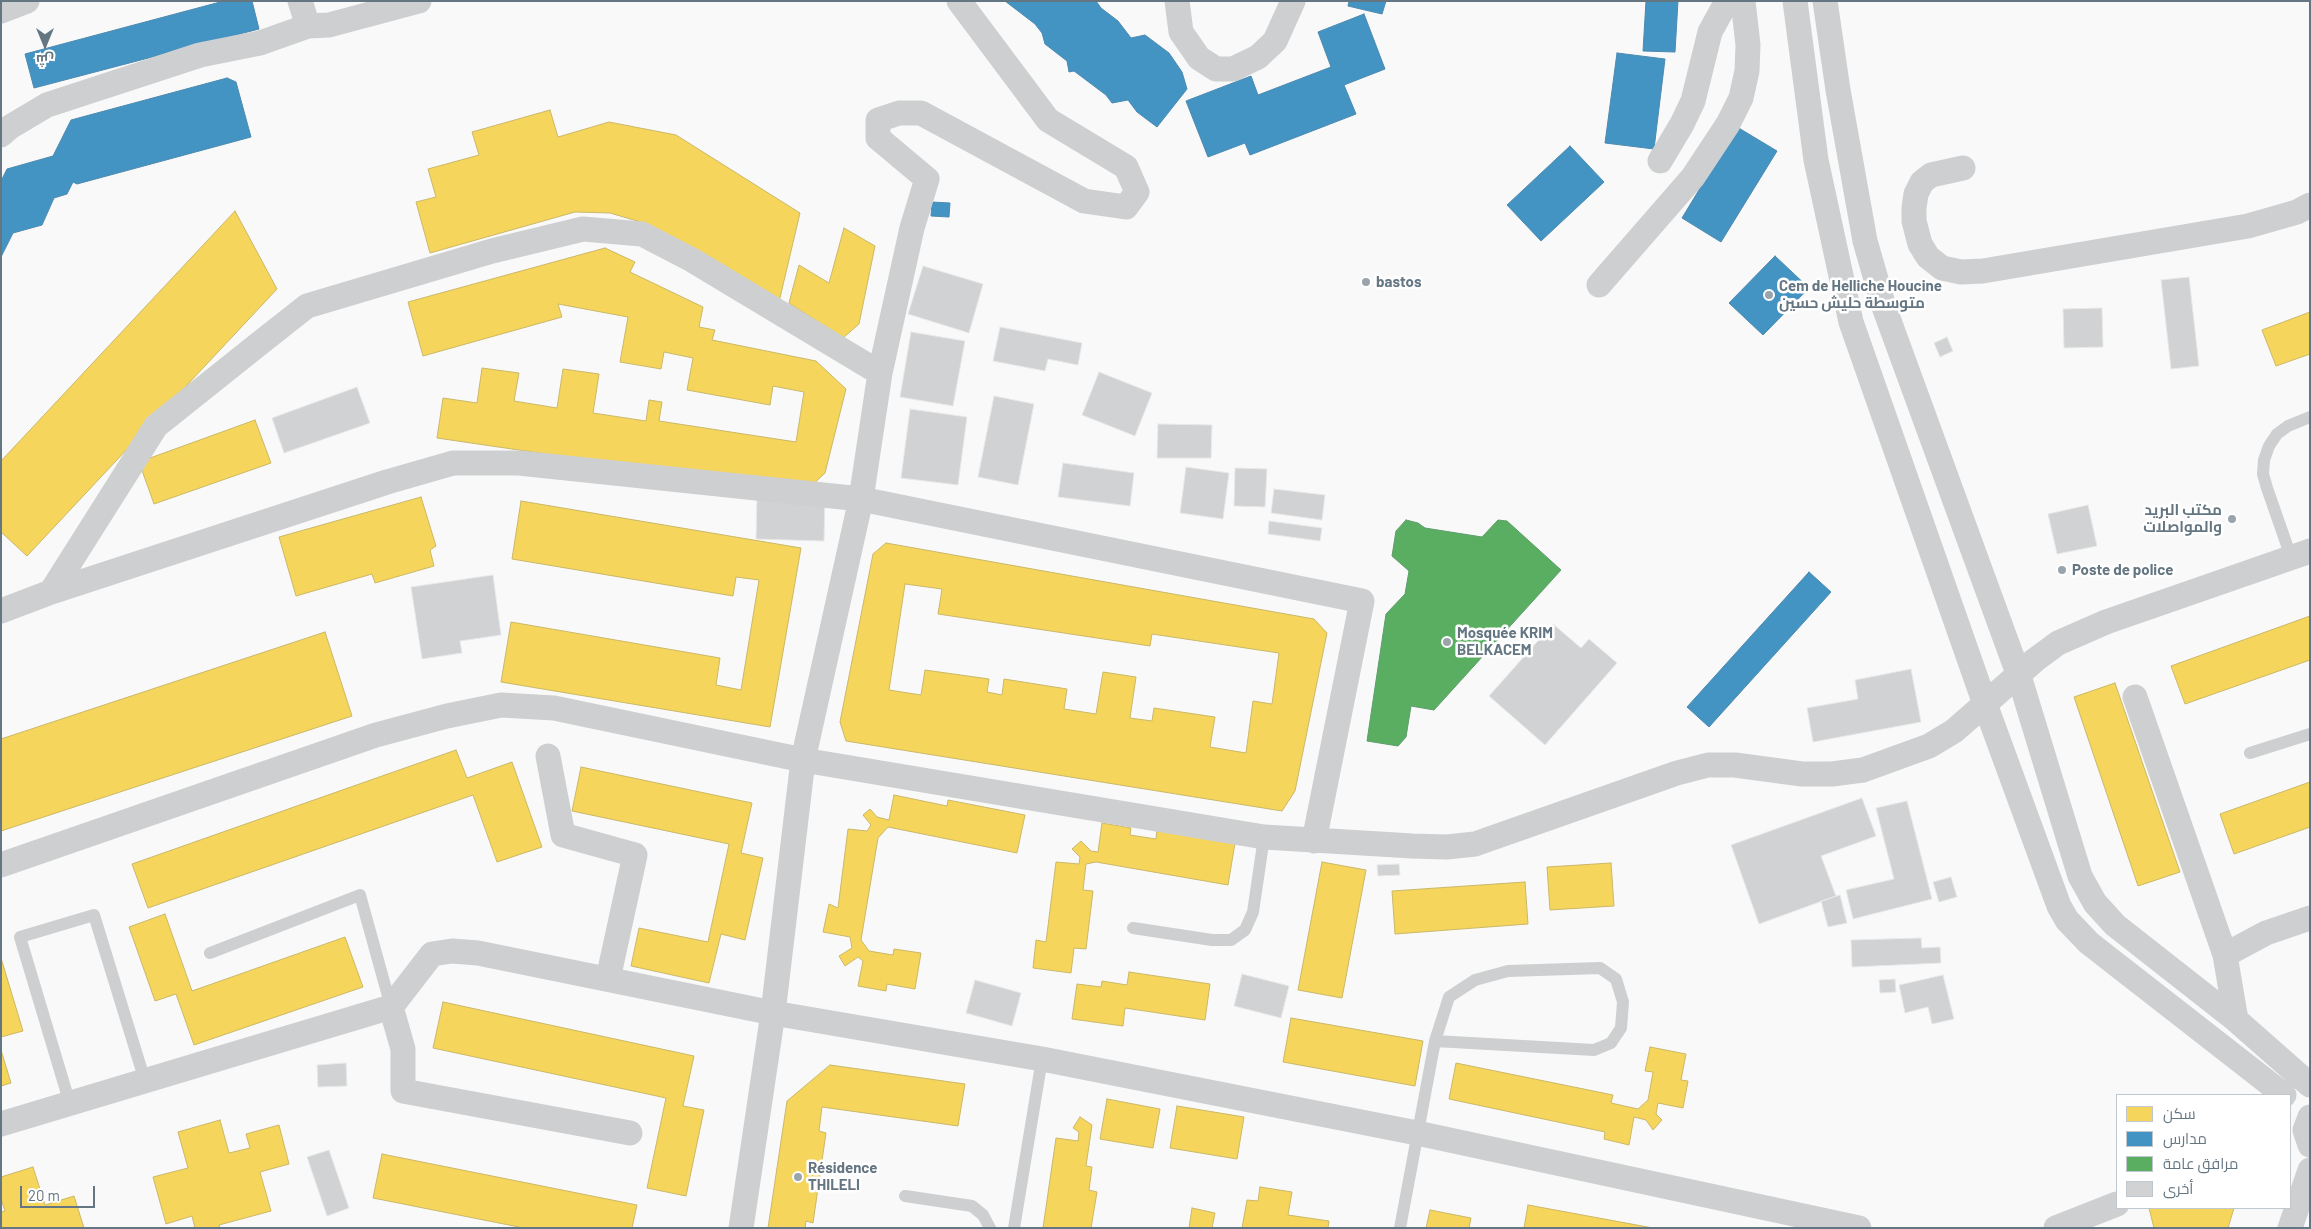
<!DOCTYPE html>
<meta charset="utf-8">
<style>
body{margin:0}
#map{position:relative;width:2311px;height:1229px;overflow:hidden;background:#f9f9f9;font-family:Barlow,Cairo,sans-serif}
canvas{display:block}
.frame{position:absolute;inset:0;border:2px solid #657683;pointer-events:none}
.legend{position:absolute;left:2116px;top:1094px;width:175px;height:115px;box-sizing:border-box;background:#fff;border:1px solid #c1c8cd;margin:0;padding:6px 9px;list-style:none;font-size:15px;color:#657683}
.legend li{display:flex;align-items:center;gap:10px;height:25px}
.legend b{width:25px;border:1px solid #c1c8cd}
.north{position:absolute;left:20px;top:20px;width:50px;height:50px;-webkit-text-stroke:4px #fff;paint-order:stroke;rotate:180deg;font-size:14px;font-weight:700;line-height:20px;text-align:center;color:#657683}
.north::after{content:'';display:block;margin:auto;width:18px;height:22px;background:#657683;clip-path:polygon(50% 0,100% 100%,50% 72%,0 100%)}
.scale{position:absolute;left:20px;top:1186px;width:75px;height:22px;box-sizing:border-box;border:2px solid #657683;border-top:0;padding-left:6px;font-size:15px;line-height:18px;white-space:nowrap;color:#657683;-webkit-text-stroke:4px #fff;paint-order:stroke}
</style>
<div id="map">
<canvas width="2311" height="1229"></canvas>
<div class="frame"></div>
<ul class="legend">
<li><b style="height:14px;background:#f6d55c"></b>سكن</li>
<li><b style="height:14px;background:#4393c3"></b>مدارس</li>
<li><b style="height:14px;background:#5aae61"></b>مرافق عامة</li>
<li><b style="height:14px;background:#d0d2d3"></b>أخرى</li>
</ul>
<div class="north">ش</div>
<div class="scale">20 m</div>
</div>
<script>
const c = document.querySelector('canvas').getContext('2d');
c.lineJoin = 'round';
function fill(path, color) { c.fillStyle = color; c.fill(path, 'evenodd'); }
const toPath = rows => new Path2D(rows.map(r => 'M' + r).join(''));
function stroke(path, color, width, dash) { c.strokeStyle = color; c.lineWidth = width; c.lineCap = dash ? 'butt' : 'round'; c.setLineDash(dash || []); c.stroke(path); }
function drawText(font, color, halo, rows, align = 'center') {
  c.font = font + ' Barlow,Cairo,sans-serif'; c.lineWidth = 5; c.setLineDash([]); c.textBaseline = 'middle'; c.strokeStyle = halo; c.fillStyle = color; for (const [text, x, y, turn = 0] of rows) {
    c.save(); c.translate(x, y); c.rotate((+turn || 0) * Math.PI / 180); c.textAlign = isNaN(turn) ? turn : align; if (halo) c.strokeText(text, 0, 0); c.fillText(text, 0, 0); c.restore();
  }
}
const homes = toPath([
 [550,110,558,137,609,122,676,135,800,213,779,302,644,223,610,213,575,212,430,253,416,202,436,197,428,169,479,155,472,132,550,110],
 [235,211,277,289,27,556,1,532,1,461,235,211],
 [844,228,875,246,859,324,843,338,789,303,799,265,829,283,844,228],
 [605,248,635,262,630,272,703,307,699,327,715,330,712,340,816,361,846,389,825,473,805,492,437,438,443,398,477,403,482,368,519,373,514,401,557,408,563,369,599,374,593,413,646,421,649,400,662,402,659,421,796,442,804,392,773,386,770,405,687,390,693,358,664,352,661,369,620,362,628,317,558,304,562,317,423,356,408,302,605,248],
 [2310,312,2310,354,2276,366,2262,330,2310,312],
 [255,420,271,463,154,504,139,462,255,420],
 [421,497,436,546,430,550,434,566,375,583,372,574,296,596,279,537,421,497],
 [521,501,801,548,770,727,501,682,511,622,720,658,716,685,741,690,759,580,736,577,733,596,512,559,521,501],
 [886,543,1314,619,1327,633,1295,791,1282,811,846,741,840,722,873,554,886,543],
 [905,584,942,589,938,614,1150,646,1152,634,1279,653,1272,704,1253,701,1246,753,1210,747,1215,717,1154,708,1152,721,1130,718,1136,677,1103,672,1096,714,1064,709,1067,689,1004,679,1002,695,987,692,989,679,925,670,921,695,889,690,905,584],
 [2310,616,2310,660,2185,704,2171,666,2310,616],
 [325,632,352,716,1,831,1,739,325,632],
 [2115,683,2180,872,2138,886,2074,697,2115,683],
 [456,750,467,778,512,762,542,847,497,862,473,795,148,908,132,864,456,750],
 [581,767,752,803,741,853,763,858,745,940,721,934,709,983,631,966,639,928,708,942,729,844,572,811,581,767],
 [2310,782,2310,827,2234,854,2220,814,2310,782],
 [894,795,947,806,948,800,1025,815,1017,853,888,827,878,838,861,940,869,951,893,955,894,949,921,953,915,989,887,984,886,991,858,986,863,961,858,957,845,966,839,956,852,948,850,937,823,932,829,904,838,908,848,829,867,831,871,825,863,815,870,809,877,817,889,820,894,795],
 [1102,823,1131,828,1130,835,1156,839,1157,830,1235,843,1228,885,1096,862,1086,864,1083,890,1093,891,1086,949,1074,948,1071,973,1033,968,1036,940,1046,942,1056,862,1079,864,1080,857,1072,849,1081,841,1091,851,1098,852,1102,823],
 [1322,862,1366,870,1342,998,1298,990,1322,862],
 [1611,863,1614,906,1550,910,1547,867,1611,863],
 [1525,882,1528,924,1395,934,1392,891,1525,882],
 [165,914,192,991,345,937,363,987,194,1045,176,994,155,1001,129,927,165,914],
 [1,958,23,1031,1,1037,1,958],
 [1129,972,1210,984,1205,1020,1125,1008,1123,1026,1072,1019,1077,984,1101,987,1102,981,1127,985,1129,972],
 [443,1002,694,1056,683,1106,704,1110,686,1196,647,1188,666,1098,433,1048,443,1002],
 [1291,1018,1423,1041,1415,1086,1283,1062,1291,1018],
 [1650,1047,1686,1054,1681,1080,1688,1081,1683,1108,1658,1103,1656,1114,1662,1120,1653,1130,1646,1120,1634,1117,1629,1145,1604,1139,1605,1132,1449,1099,1456,1063,1613,1095,1611,1103,1638,1109,1648,1100,1653,1072,1645,1071,1650,1047],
 [1,1050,11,1083,1,1086,1,1050],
 [830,1065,965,1084,958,1126,822,1107,819,1131,826,1133,813,1223,806,1221,805,1228,768,1228,787,1101,830,1065],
 [1107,1099,1160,1109,1153,1148,1100,1139,1107,1099],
 [1177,1106,1244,1117,1237,1159,1170,1148,1177,1106],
 [1080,1117,1092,1125,1086,1166,1092,1167,1089,1190,1097,1192,1091,1228,1043,1228,1056,1138,1078,1141,1079,1132,1073,1128,1080,1117],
 [220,1120,229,1153,250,1148,246,1134,279,1125,289,1164,260,1172,271,1211,219,1225,220,1228,195,1228,192,1216,166,1224,153,1177,188,1168,178,1132,220,1120],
 [382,1154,637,1205,632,1228,524,1228,373,1198,382,1154],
 [33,1167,45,1205,74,1196,84,1228,1,1228,1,1212,5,1211,1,1199,1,1177,33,1167],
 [1260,1187,1292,1192,1288,1215,1329,1221,1328,1228,1242,1228,1247,1200,1258,1201,1260,1187],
 [1528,1205,1653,1228,1524,1228,1528,1205],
 [1192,1208,1215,1213,1212,1228,1189,1228,1192,1208],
 [2149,1208,2234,1208,2228,1228,2154,1228,2149,1208],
 [1430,1210,1471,1218,1469,1228,1426,1228,1430,1210]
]);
fill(homes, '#f6d55c');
stroke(homes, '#cab868', 1);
const schools = toPath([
 [224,1,252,1,259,29,34,88,25,54,224,1],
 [1005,1,1096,1,1101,8,1118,21,1131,38,1145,35,1169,53,1182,72,1187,89,1157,127,1137,112,1128,100,1112,103,1106,95,1074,71,1069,72,1067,61,1045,44,1042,33,1035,24,1005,1],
 [1349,1,1386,1,1382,14,1348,6,1349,1],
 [1646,1,1678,1,1675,52,1643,51,1646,1],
 [1364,14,1385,69,1344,85,1356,114,1250,155,1245,143,1208,157,1186,101,1251,76,1258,95,1331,67,1318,32,1364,14],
 [1617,53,1665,59,1654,149,1605,143,1617,53],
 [227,78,236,82,251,137,77,184,73,182,67,194,54,198,42,225,13,233,1,257,1,181,7,169,53,156,71,120,227,78],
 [1737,127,1777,151,1721,242,1682,218,1737,127],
 [1570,146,1604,182,1541,241,1507,205,1570,146],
 [932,202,950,203,949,217,931,216,932,202],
 [1775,256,1809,288,1763,335,1729,303,1775,256],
 [1809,572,1831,592,1709,727,1687,707,1809,572]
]);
fill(schools, '#4393c3');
stroke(schools, '#4d8ab0', 1);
const public = toPath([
 [1406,520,1418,523,1425,528,1482,537,1498,520,1507,521,1561,570,1434,710,1411,706,1406,737,1398,746,1367,741,1386,614,1405,594,1409,571,1392,556,1396,531,1406,520]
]);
fill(public, '#5aae61');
stroke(public, '#5d9d6b', 1);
const building = toPath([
 [923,266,983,284,969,333,908,314,923,266],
 [2189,277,2199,366,2171,369,2161,280,2189,277],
 [2102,308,2103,347,2064,348,2063,309,2102,308],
 [1000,327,1082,343,1078,365,1048,359,1045,371,993,361,1000,327],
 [911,332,965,341,953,406,900,397,911,332],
 [1947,337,1953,351,1940,357,1934,343,1947,337],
 [1099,372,1152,393,1135,436,1082,415,1099,372],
 [357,387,370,423,284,453,272,418,357,387],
 [994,396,1034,404,1018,485,978,477,994,396],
 [910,409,967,417,958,485,901,478,910,409],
 [1158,424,1212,425,1211,458,1157,458,1158,424],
 [1063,463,1134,473,1130,506,1058,497,1063,463],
 [1186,467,1229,473,1223,519,1180,513,1186,467],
 [1235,468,1267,469,1265,507,1234,506,1235,468],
 [1274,489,1325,495,1322,520,1271,513,1274,489],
 [757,497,825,499,824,541,756,539,757,497],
 [2088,505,2097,546,2057,554,2048,514,2088,505],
 [1269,521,1322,528,1320,541,1268,534,1269,521],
 [493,575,501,635,460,641,462,653,422,659,411,587,493,575],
 [1553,624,1581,648,1589,639,1617,663,1545,745,1489,696,1553,624],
 [1911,669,1921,722,1813,742,1807,708,1858,699,1855,680,1911,669],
 [1862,798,1876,836,1821,856,1836,896,1759,924,1731,845,1862,798],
 [1907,801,1932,899,1853,919,1846,890,1894,879,1876,808,1907,801],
 [1399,864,1400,875,1378,876,1377,865,1399,864],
 [1951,877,1957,897,1939,902,1933,882,1951,877],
 [1840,895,1847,923,1828,927,1821,901,1840,895],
 [1921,938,1922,948,1940,947,1941,963,1852,967,1851,940,1921,938],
 [1242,974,1289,986,1281,1018,1234,1006,1242,974],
 [1943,975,1954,1019,1932,1024,1928,1007,1905,1013,1899,985,1943,975],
 [1895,979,1896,992,1880,993,1879,980,1895,979],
 [975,980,1021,993,1012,1026,966,1013,975,980],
 [346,1063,347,1086,318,1087,317,1065,346,1063],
 [329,1150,349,1208,327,1216,307,1157,329,1150]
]);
fill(building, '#d0d2d3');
stroke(building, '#e8e8e8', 1);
stroke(toPath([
 [2291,557,2267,488,2263,474,2264,460,2269,446,2277,434,2288,426,2310,417],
 [2250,753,2310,734],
 [1133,928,1212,940,1231,940,1245,930,1253,912,1264,837],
 [210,953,360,895,391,1007],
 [70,1104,20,937,94,915,145,1081],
 [905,1196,972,1206,983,1215,990,1228],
 [1014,1228,1042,1059],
 [1400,1228,1435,1041,1449,997,1475,980,1508,971,1600,968,1616,979,1623,1002,1621,1028,1611,1043,1594,1050,1435,1041]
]), '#cecfd0', 12);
stroke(toPath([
 [300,1,308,26,329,25,419,1],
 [1177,1,1181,32,1199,58,1216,69,1233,69,1258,57,1275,41,1293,1],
 [1795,1,1816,160,1851,322,1985,704,2059,906,2067,920,2089,943,2284,1095],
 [1825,1,1838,90,1865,241,1884,307,2019,676,2080,876,2095,903,2115,925,2236,1020,2310,1085],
 [1,11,27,1],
 [1,135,10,127,47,105,200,55,260,43,308,26],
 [1660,161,1682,124,1693,101,1710,32,1727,1],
 [1963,168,1931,175,1922,182,1916,194,1914,208,1914,221,1920,244,1928,257,1942,268,1961,272,1983,271,2248,226,2297,212,2310,205],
 [1599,285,1693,177,1728,124,1741,98,1747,71,1748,45,1743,1],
 [51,592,156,426,260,343,307,306,492,251,583,229,642,234,692,260,880,373],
 [1,611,51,592,387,482,453,463,519,463,861,499,1362,601,1314,841],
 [2135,697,2225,955,2236,1020],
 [548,756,563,835,635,855,608,979],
 [1,865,376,735,447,716,501,705,554,708,803,760,1264,837,1412,846,1447,847,1475,844,1677,773,1708,765,1735,765,1802,774,1832,774,1863,770,1929,746,1954,731,2035,660,2058,643,2106,622,2310,551],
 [2225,955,2266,933,2310,918],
 [2310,1117,2305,1130,2310,1145],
 [1,1124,391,1007],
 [630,1133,403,1091,403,1049,391,1007,432,954,452,951,478,953,773,1013,1042,1059,1417,1133,1859,1228],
 [741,1228,773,1013,803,760,861,499,880,373,912,228,927,179,878,138,878,120,899,113,921,113,1084,201,1126,207,1137,192,1126,167,1048,120,959,1],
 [2056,1228,2117,1204],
 [2290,1228,2310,1170]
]), '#cecfd0', 25);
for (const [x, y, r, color] of [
 [1366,282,5,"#99a4ac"],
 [1769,295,5,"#99a4ac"],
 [2232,519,5,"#99a4ac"],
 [2062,570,5,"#99a4ac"],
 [1447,642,5,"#99a4ac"],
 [798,1177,5,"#99a4ac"]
]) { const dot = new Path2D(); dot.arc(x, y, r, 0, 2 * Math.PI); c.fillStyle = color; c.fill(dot); stroke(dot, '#fff', 2); }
drawText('bold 15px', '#657683', '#fff', [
 ["bastos",1376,282],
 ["Cem de Helliche Houcine",1779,286],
 ["متوسطة حليش حسين",1779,303],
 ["مكتب البريد",2222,510,"right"],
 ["والمواصلات",2222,527,"right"],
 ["Poste de police",2072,570],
 ["Mosquée KRIM",1457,633],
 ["BELKACEM",1457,650],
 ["Résidence",808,1168],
 ["THILELI",808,1185]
], 'left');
</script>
